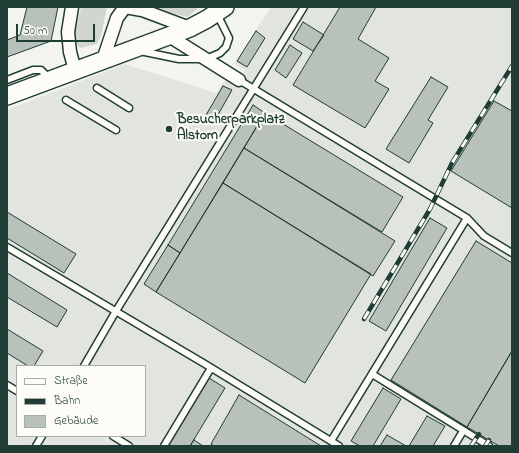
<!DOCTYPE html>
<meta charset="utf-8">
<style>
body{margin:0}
#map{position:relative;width:519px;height:453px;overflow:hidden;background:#f4f4ef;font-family:"Indie Flower",sans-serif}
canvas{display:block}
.frame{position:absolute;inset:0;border:8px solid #1f3d34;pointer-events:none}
.legend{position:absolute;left:16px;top:365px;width:130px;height:72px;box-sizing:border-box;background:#fdfcf7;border:1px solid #a4b0a9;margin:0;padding:5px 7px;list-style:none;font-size:12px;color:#1f3d34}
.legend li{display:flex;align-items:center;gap:8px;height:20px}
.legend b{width:20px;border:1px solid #a4b0a9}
.scale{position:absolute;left:16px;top:24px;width:79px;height:18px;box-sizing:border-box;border:2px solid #1f3d34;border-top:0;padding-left:5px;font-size:12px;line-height:14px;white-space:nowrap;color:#1f3d34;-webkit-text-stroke:3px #fdfcf7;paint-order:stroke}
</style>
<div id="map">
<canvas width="519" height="453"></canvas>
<div class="frame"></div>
<ul class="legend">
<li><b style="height:5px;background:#fdfcf7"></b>Straße</li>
<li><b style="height:5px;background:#1f3d34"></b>Bahn</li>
<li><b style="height:11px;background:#b9c1bb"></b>Gebäude</li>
</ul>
<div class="scale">50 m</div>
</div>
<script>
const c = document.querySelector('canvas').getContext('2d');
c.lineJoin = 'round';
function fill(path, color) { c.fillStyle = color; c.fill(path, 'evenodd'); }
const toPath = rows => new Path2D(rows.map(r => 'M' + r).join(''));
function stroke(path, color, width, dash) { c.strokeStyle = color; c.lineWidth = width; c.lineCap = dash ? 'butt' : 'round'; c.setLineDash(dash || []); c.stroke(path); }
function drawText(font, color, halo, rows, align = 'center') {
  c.font = font + ' "Indie Flower",sans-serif'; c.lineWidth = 4; c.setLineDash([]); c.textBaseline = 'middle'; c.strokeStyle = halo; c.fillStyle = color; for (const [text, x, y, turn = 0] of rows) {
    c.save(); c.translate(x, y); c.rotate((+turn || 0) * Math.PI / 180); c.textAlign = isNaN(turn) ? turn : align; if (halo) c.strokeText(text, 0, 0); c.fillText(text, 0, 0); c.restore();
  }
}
fill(toPath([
 [271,7,512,7,512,446,7,446,7,110,125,64,216,93,225,80,236,87,245,70,234,64],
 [17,366,145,366,145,436,17,436]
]), '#e2e5df');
fill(toPath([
 [81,7,107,7,101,36,97,44,80,48,77,44,74,36],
 [146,7,199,7,188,17]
]), '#d1d6d1');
const building = toPath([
 [27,7,58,7,51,41,7,57,7,40,20,35,27,7],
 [340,7,376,7,358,39,389,58,375,81,389,89,365,128,293,85,340,7],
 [303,22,324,35,313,51,293,39,303,22],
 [256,31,265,38,247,67,237,61,256,31],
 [290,45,302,53,286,78,275,70,290,45],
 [431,77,448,87,428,120,433,123,409,163,386,149,431,77],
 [223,86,232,90,215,120,206,115,223,86],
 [494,101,512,111,512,208,451,171,494,101],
 [253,105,265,113,180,253,168,245,253,105],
 [265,113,403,197,382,232,244,148,265,113],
 [244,148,395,241,373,276,223,183,244,148],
 [223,183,371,274,305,383,156,292,223,183],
 [7,212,76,254,64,273,7,238,7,212],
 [430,218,447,228,386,331,369,321,430,218],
 [476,241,512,263,512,351,467,427,391,380,476,241],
 [168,245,180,253,156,292,144,284,168,245],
 [7,273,67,310,57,327,7,297,7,273],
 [7,329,43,351,34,366,28,366,7,353,7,329],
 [512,351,512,446,499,446,467,427,512,351],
 [209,378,225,388,190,446,168,446,209,378],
 [383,388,401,399,373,446,360,446,351,441,383,388],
 [239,395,321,446,214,446,211,444,239,395],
 [427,416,445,426,433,446,409,446,427,416],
 [387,435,406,446,380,446,387,435],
 [194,440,203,446,190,446,194,440]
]);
fill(building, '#b9c1bb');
stroke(building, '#1f3d34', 1);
const lane = toPath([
 [140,51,179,59,206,59,220,53,226,47,229,38,217,14],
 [7,80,33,70,41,70,46,75,48,80],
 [239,80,467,218,484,236,512,253],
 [97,88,129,108],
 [66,100,116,130],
 [7,247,205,364,339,446],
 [84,366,116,311,304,7],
 [372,374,489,446],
 [7,385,17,391],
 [113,436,129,446],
 [331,441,467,218],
 [36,446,42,436],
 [164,446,211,368],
 [454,446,463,431]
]);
const street = toPath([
 [72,7,68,32,70,52,75,70],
 [169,36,239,80],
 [103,60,117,18,125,7,142,10,190,28]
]);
const secondary = toPath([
 [7,96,190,28,207,19,225,7]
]);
stroke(lane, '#1f3d34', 9);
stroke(street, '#1f3d34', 15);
stroke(secondary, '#1f3d34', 20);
stroke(lane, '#fdfcf7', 6);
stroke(street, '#fdfcf7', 12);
stroke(secondary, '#fdfcf7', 17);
const rail = toPath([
 [364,319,430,209,452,163,512,66],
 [471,446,479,434],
 [485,446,489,440]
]);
stroke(rail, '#1f3d34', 4.5);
stroke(rail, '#fdfcf7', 3, [9]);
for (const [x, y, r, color] of [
 [169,129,4,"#1f3d34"]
]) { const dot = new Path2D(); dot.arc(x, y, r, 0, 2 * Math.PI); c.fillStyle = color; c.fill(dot); stroke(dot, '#fdfcf7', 1.5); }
drawText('bold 14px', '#1f3d34', '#fdfcf7', [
 ["Besucherparkplatz",177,121],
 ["Alstom",177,137]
], 'left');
</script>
